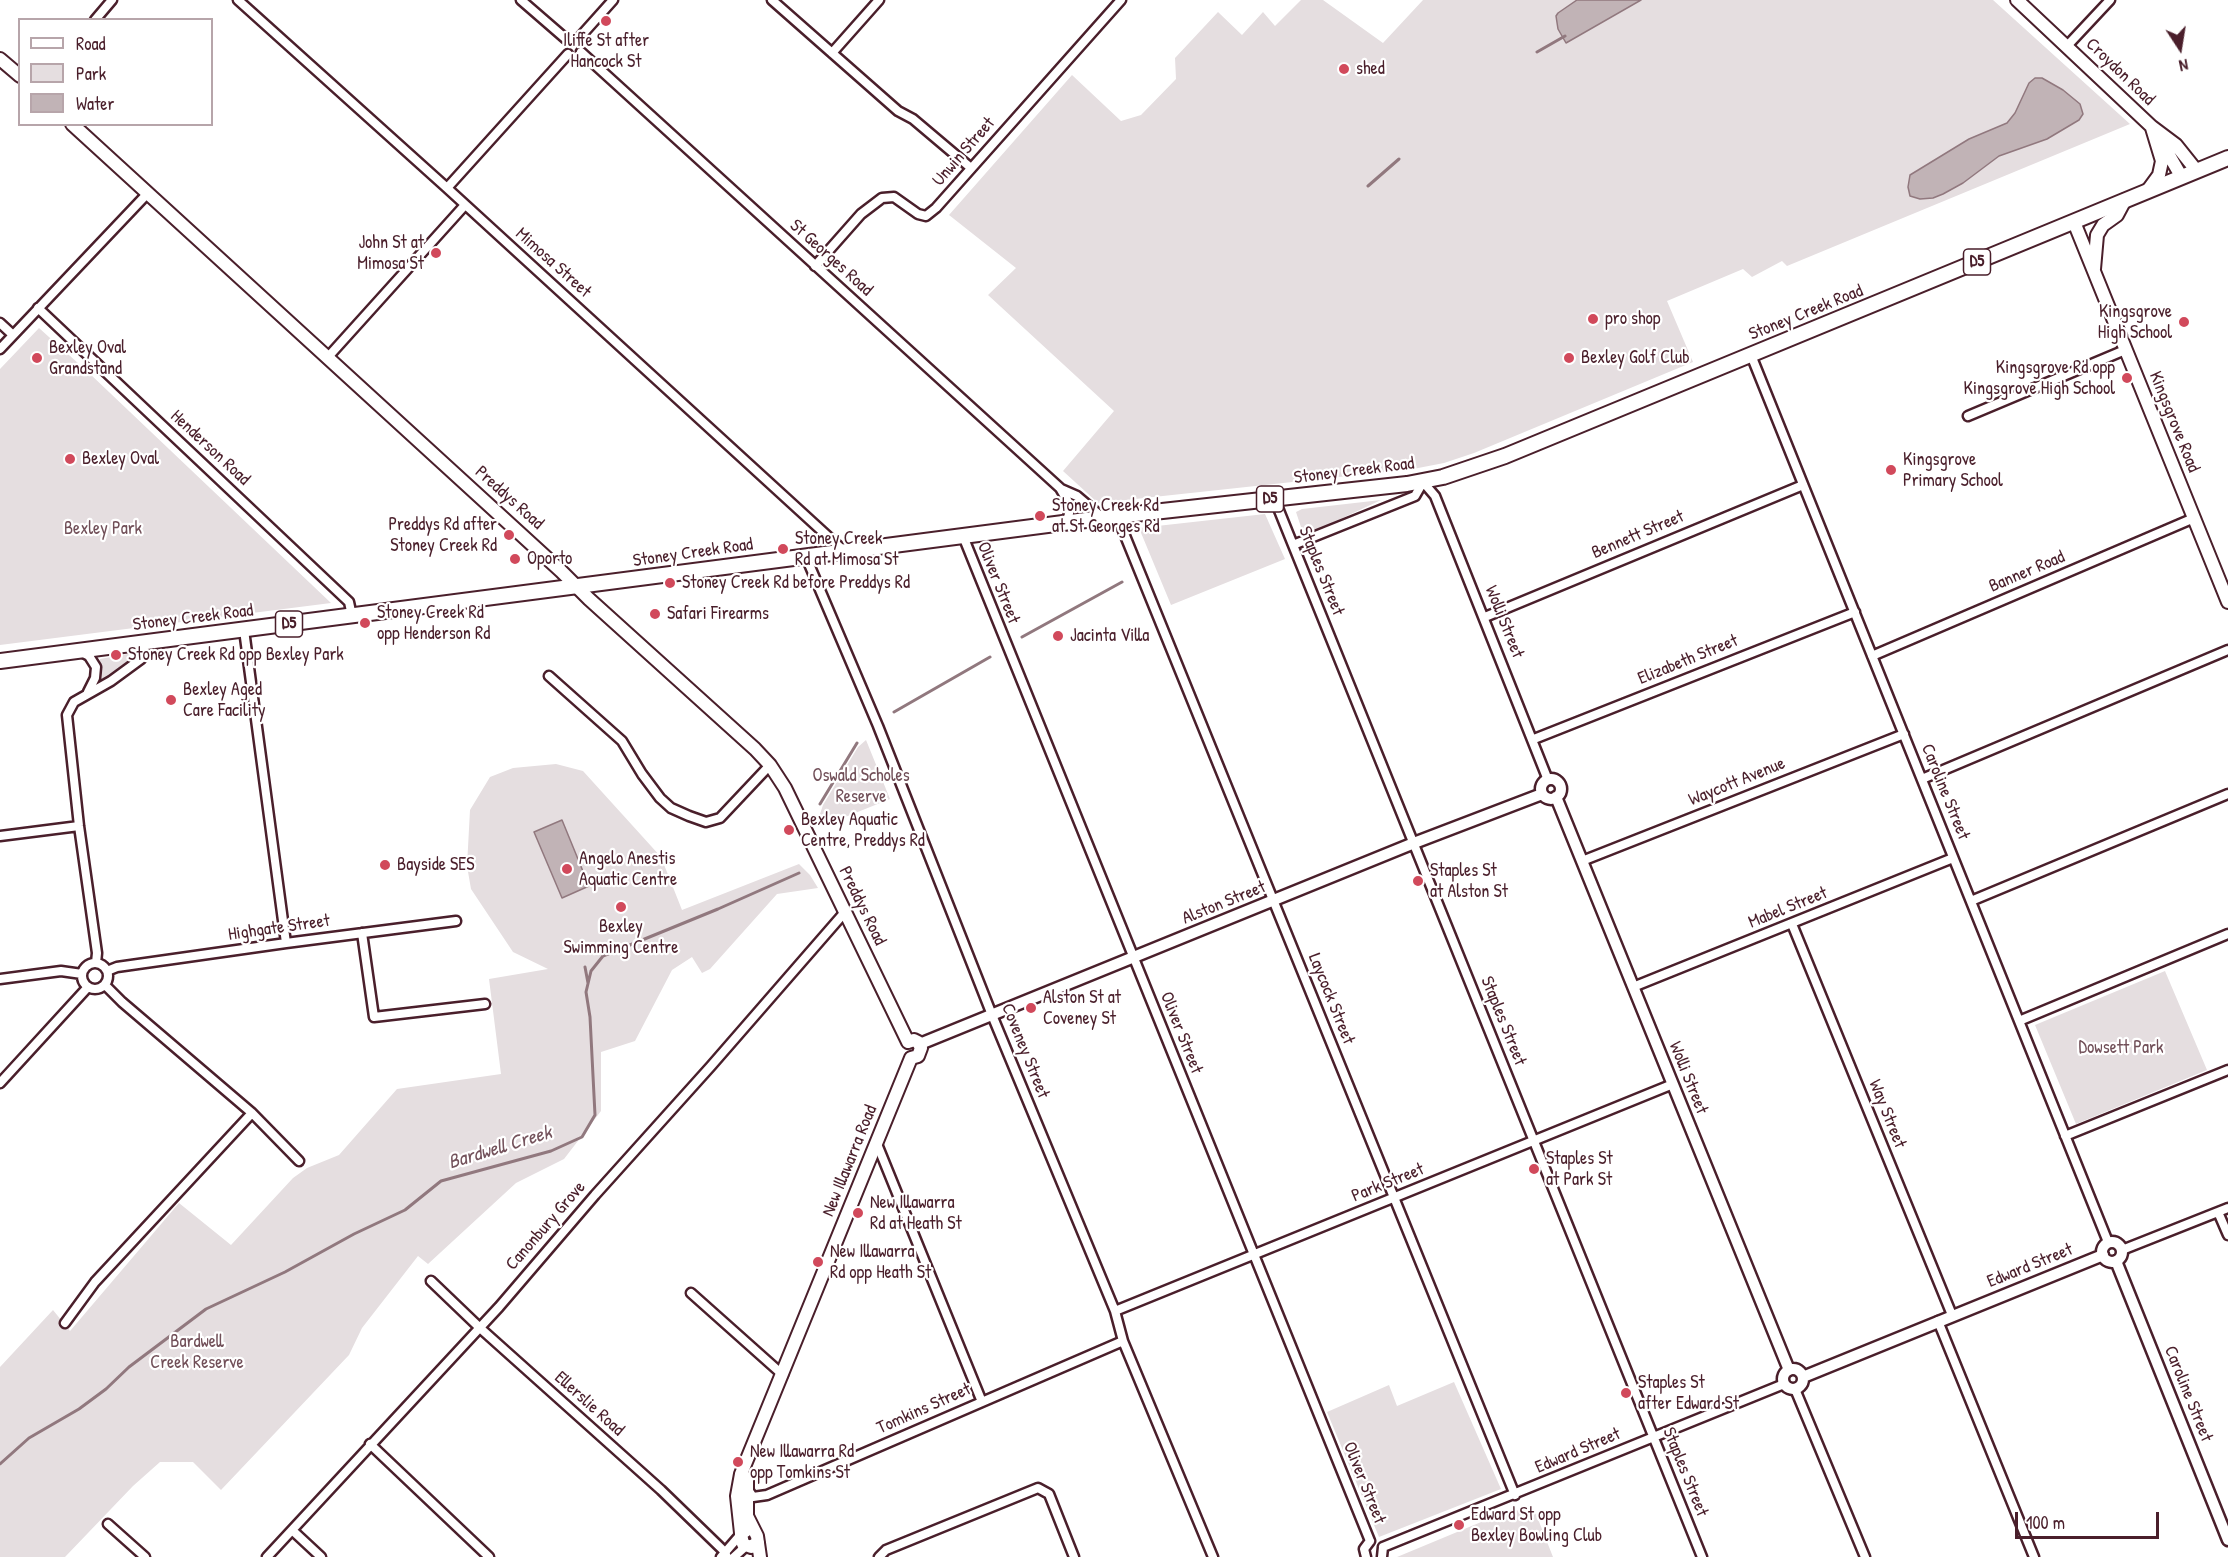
<!DOCTYPE html>
<style>
body{margin:0}
#map{position:relative;width:2228px;height:1557px;overflow:hidden;background:#fff;font-family:"Patrick Hand",sans-serif}
canvas{display:block}
.legend{position:absolute;left:18px;top:18px;width:195px;height:108px;box-sizing:border-box;background:#fff;border:2px solid #b7a5aa;margin:0;padding:8px 10px;list-style:none;font-size:18px;color:#4a1f2b}
.legend li{display:flex;align-items:center;gap:12px;height:30px}
.legend b{width:30px;border:2px solid #b7a5aa}
.north{position:absolute;left:2150px;top:18px;width:60px;height:60px;-webkit-text-stroke:4px #fff;paint-order:stroke;rotate:168deg;font-size:16px;font-weight:700;line-height:24px;text-align:center;color:#4a1f2b}
.north::after{content:'';display:block;margin:auto;width:21px;height:27px;background:#4a1f2b;clip-path:polygon(50% 0,100% 100%,50% 72%,0 100%)}
.scale{position:absolute;left:2015px;top:1512px;width:144px;height:27px;box-sizing:border-box;border:3px solid #4a1f2b;border-top:0;padding-left:8px;font-size:18px;line-height:21px;white-space:nowrap;color:#4a1f2b;-webkit-text-stroke:4px #fff;paint-order:stroke}
</style>
<div id="map">
<canvas width="2228" height="1557"></canvas>
<ul class="legend">
<li><b style="height:8px;background:#fff"></b>Road</li>
<li><b style="height:16px;background:#e5dee0"></b>Park</li>
<li><b style="height:16px;background:#c1b3b6"></b>Water</li>
</ul>
<div class="north">N</div>
<div class="scale">100 m</div>
</div>
<script>
const c = document.querySelector('canvas').getContext('2d');
c.lineJoin = 'round';
function fill(path, color) { c.fillStyle = color; c.fill(path, 'evenodd'); }
const toPath = rows => new Path2D(rows.map(r => 'M' + r).join(''));
function stroke(path, color, width, dash) { c.strokeStyle = color; c.lineWidth = width; c.lineCap = dash ? 'butt' : 'round'; c.setLineDash(dash || []); c.stroke(path); }
function drawText(font, color, halo, rows, align = 'center') {
  c.font = font + ' "Patrick Hand",sans-serif'; c.lineWidth = 4.5; c.setLineDash([]); c.textBaseline = 'middle'; c.strokeStyle = halo; c.fillStyle = color; for (const [text, x, y, turn = 0] of rows) {
    c.save(); c.translate(x, y); c.rotate((+turn || 0) * Math.PI / 180); c.textAlign = isNaN(turn) ? turn : align; if (halo) c.strokeText(text, 0, 0); c.fillText(text, 0, 0); c.restore();
  }
}
fill(toPath([
 [1301,0,1323,0,1383,43,1423,0,1993,0,2130,124,1787,266,1782,261,1752,277,1743,269,1667,301,1693,362,1474,453,1444,463,1413,469,1098,503,1063,471,1114,411,988,295,1016,268,949,215,1072,75,1121,121,1141,115,1176,79,1175,58,1218,12,1242,35,1263,12,1275,26],
 [39,328,89,373,331,603,0,645,0,369],
 [1381,500,1304,536,1296,512,1302,509],
 [1265,514,1285,559,1171,605,1139,528],
 [133,653,136,654,136,658,106,679,102,678,99,664,100,659],
 [866,740,890,799,823,826,819,817,823,805,858,747],
 [556,764,583,771,661,857,682,910,799,864,810,875,818,888,777,894,710,969,702,973,692,957,672,970,635,1041,601,1052,601,1111,564,1159,516,1183,428,1264,418,1256,362,1328,349,1355,221,1490,193,1462,160,1462,133,1486,65,1557,0,1557,0,1367,53,1310,70,1331,179,1203,231,1245,293,1178,307,1168,339,1155,397,1089,501,1074,489,979,548,969,513,952,471,889,467,866,470,810,490,777,513,768],
 [2165,971,2207,1070,2076,1124,2035,1025],
 [1454,1382,1501,1489,1379,1537,1327,1412,1389,1385,1397,1406],
 [1530,1505,1536,1514,1553,1557,1397,1557,1486,1520,1500,1518]
]), '#e5dee0');
const water = toPath([
 [1577,0,1641,0,1566,43,1558,29,1556,16,1558,13,1577,0],
 [2035,78,2042,78,2063,90,2080,104,2083,114,2079,120,2047,139,1999,156,1963,183,1943,194,1933,198,1920,199,1910,196,1908,187,1910,175,1969,139,2007,123,2015,113,2029,83,2035,78],
 [562,820,589,886,562,898,534,832,562,820]
]);
fill(water, '#c1b3b6');
stroke(water, '#91787e', 1.5);
stroke(toPath([
 [1537,52,1565,36],
 [1368,186,1399,159],
 [1022,637,1122,582],
 [894,712,990,657],
 [820,804,857,743],
 [585,967,588,983],
 [0,1464,29,1438,79,1409,106,1389,129,1367,206,1309,285,1272,354,1234,405,1210,441,1181,551,1151,582,1137,595,1115,590,1017,586,992,591,971,603,956,718,909,799,873]
]), '#91787e', 3);
const minor = toPath([
 [238,0,447,188,845,552],
 [521,0,566,39],
 [772,0,898,111,913,119,971,168],
 [95,20,112,0],
 [579,38,613,0],
 [2067,46,2110,0],
 [581,52,1060,488,1070,505,1070,509,1068,518,1061,523],
 [832,53,879,0],
 [447,188,568,54],
 [815,266,861,214,882,198,894,197,918,214,926,216,936,208,1121,0],
 [38,308,349,602,352,616],
 [0,323,13,335],
 [0,349,147,194],
 [1751,355,2108,1242],
 [328,357,465,205],
 [1968,416,2125,350],
 [1061,489,1077,496,1103,518],
 [1274,498,1702,1557],
 [1117,516,1515,1495],
 [963,536,1370,1541],
 [1293,545,1415,496,1423,482,1435,496,1548,780],
 [806,557,878,726,992,1015,1115,1311,1123,1341,1213,1557],
 [1485,617,1803,485],
 [244,630,286,943],
 [80,651,89,656,96,667,95,678,88,692],
 [1872,656,2194,518],
 [549,676,622,741,642,774,660,798,671,808,689,816,706,822,720,818,770,765],
 [1534,739,1855,612],
 [1922,779,2228,650],
 [0,836,79,826],
 [1582,861,1904,734],
 [1971,901,2228,794],
 [1792,924,1952,1315],
 [362,933,374,1017,485,1004],
 [96,963,97,953,79,826,67,715,74,702,111,681,141,659,144,653,143,643],
 '82 976a13 13 0 1 1 26 0a13 13 0 1 1-26 0Z',
 [107,971,117,967,286,943,456,921],
 [0,979,61,971,82,974],
 [105,985,122,1002,252,1113,299,1161],
 [1633,987,1953,858],
 [2019,1021,2228,934],
 [0,1083,88,987],
 [2065,1136,2228,1070],
 [877,1144,982,1402],
 [2218,1212,2228,1235],
 [2122,1250,2228,1208],
 [431,1281,480,1328,661,1490,725,1552,727,1557],
 [691,1293,783,1375],
 [1115,1311,1673,1084],
 [1938,1321,2034,1557],
 [65,1323,95,1282,252,1113],
 [1795,1389,1865,1557],
 [370,1444,489,1557],
 [747,1488,753,1497,767,1495,1123,1341],
 [108,1524,145,1557],
 [292,1530,321,1557],
 [1383,1547,1784,1384],
 [267,1557,499,1307,595,1195,711,1066,845,912],
 [721,1557,741,1534],
 [734,1557,745,1547],
 [879,1557,886,1550,1038,1488,1049,1494,1074,1557],
 [1366,1557,1364,1549,1370,1541],
 [1382,1557,1383,1547]
]);
const tertiary = toPath([
 '1541 789a10 10 0 1 1 20 0a10 10 0 1 1-20 0Z',
 [1556,797,1789,1370],
 [920,1044,1414,843,1542,794],
 '2102 1252a10 10 0 1 1 20 0a10 10 0 1 1-20 0Z',
 [2116,1261,2228,1540],
 '1783 1379a10 10 0 1 1 20 0a10 10 0 1 1-20 0Z',
 [1803,1377,2103,1255]
]);
const secondary = toPath([
 [2017,0,2152,127,2176,145,2196,170],
 [0,59,20,76],
 [72,124,561,571,589,599,755,749,770,765,785,788,908,1042],
 [2162,143,2181,176],
 [2148,190,2159,175,2162,161,2152,128],
 [2074,222,2228,602],
 [2094,269,2097,235,2103,225,2117,215,2125,200],
 [908,1042,914,1040,918,1042,921,1048,918,1056,911,1058],
 [747,1478,747,1516,757,1536,760,1557],
 [748,1529,741,1534,743,1544,751,1547,758,1542],
 [741,1533,737,1496,741,1474,911,1058]
]);
const primary = toPath([
 [0,661,1117,516,1407,484,1443,477,1505,456,2228,158]
]);
stroke(minor, '#4a1f2b', 13);
stroke(tertiary, '#4a1f2b', 15);
stroke(secondary, '#4a1f2b', 16);
stroke(primary, '#4a1f2b', 18);
stroke(minor, '#fff', 8);
stroke(tertiary, '#fff', 10);
stroke(secondary, '#fff', 12);
stroke(primary, '#fff', 14);
for (const [x, y, r, color] of [
 [606,21,6,"#d1495b"],
 [1344,69,6,"#d1495b"],
 [436,253,6,"#d1495b"],
 [1593,319,6,"#d1495b"],
 [2184,322,6,"#d1495b"],
 [37,358,6,"#d1495b"],
 [1569,358,6,"#d1495b"],
 [2127,378,6,"#d1495b"],
 [70,459,6,"#d1495b"],
 [1891,470,6,"#d1495b"],
 [1040,516,6,"#d1495b"],
 [509,535,6,"#d1495b"],
 [783,549,6,"#d1495b"],
 [515,559,6,"#d1495b"],
 [670,583,6,"#d1495b"],
 [655,614,6,"#d1495b"],
 [365,623,6,"#d1495b"],
 [1058,636,6,"#d1495b"],
 [116,655,6,"#d1495b"],
 [171,700,6,"#d1495b"],
 [789,830,6,"#d1495b"],
 [385,865,6,"#d1495b"],
 [567,869,6,"#d1495b"],
 [1418,881,6,"#d1495b"],
 [621,907,6,"#d1495b"],
 [1031,1008,6,"#d1495b"],
 [1534,1169,6,"#d1495b"],
 [858,1213,6,"#d1495b"],
 [818,1262,6,"#d1495b"],
 [1626,1393,6,"#d1495b"],
 [738,1462,6,"#d1495b"],
 [1459,1525,6,"#d1495b"]
]) { const dot = new Path2D(); dot.arc(x, y, r, 0, 2 * Math.PI); c.fillStyle = color; c.fill(dot); stroke(dot, '#fff', 2); }
for (const [x, y, w] of [
 [1977,262,27],
 [1270,499,27],
 [289,624,27]
]) { const box = new Path2D(); box.roundRect(x - w / 2, y - 13, w, 26, 4.5); c.fillStyle = '#fff'; c.fill(box); stroke(box, '#4a1f2b', 1.5); }
drawText('bold 16px', '#4a1f2b', null, [
 ["D5",1977,262],
 ["D5",1270,499],
 ["D5",289,624]
]);
drawText('18px', '#4a1f2b', '#fff', [
 ["Iliffe St after",606,41,"center"],
 ["Hancock St",606,62,"center"],
 ["shed",1356,69],
 ["John St at",424,243,"right"],
 ["Mimosa St",424,264,"right"],
 ["Kingsgrove",2172,312,"right"],
 ["High School",2172,333,"right"],
 ["pro shop",1605,319],
 ["Bexley Oval",49,348],
 ["Grandstand",49,369],
 ["Bexley Golf Club",1581,358],
 ["Kingsgrove Rd opp",2115,368,"right"],
 ["Kingsgrove High School",2115,389,"right"],
 ["Bexley Oval",82,459],
 ["Kingsgrove",1903,460],
 ["Primary School",1903,481],
 ["Stoney Creek Rd",1052,506],
 ["at St Georges Rd",1052,527],
 ["Preddys Rd after",497,525,"right"],
 ["Stoney Creek Rd",497,546,"right"],
 ["Stoney Creek",795,539],
 ["Rd at Mimosa St",795,560],
 ["Oporto",527,559],
 ["Stoney Creek Rd before Preddys Rd",682,583],
 ["Stoney Creek Rd",377,613],
 ["opp Henderson Rd",377,634],
 ["Safari Firearms",667,614],
 ["Jacinta Villa",1070,636],
 ["Stoney Creek Rd opp Bexley Park",128,655],
 ["Bexley Aged",183,690],
 ["Care Facility",183,711],
 ["Bexley Aquatic",801,820],
 ["Centre, Preddys Rd",801,841],
 ["Angelo Anestis",579,859],
 ["Aquatic Centre",579,880],
 ["Bayside SES",397,865],
 ["Staples St",1430,871],
 ["at Alston St",1430,892],
 ["Bexley",621,927,"center"],
 ["Swimming Centre",621,948,"center"],
 ["Alston St at",1043,998],
 ["Coveney St",1043,1019],
 ["Staples St",1546,1159],
 ["at Park St",1546,1180],
 ["New Illawarra",870,1203],
 ["Rd at Heath St",870,1224],
 ["New Illawarra",830,1252],
 ["Rd opp Heath St",830,1273],
 ["Staples St",1638,1383],
 ["after Edward St",1638,1404],
 ["New Illawarra Rd",750,1452],
 ["opp Tomkins St",750,1473],
 ["Edward St opp",1471,1515],
 ["Bexley Bowling Club",1471,1536]
], 'left');
drawText('18px', '#4a1f2b', '#fff', [
 ["Croydon Road",2120,72,44],
 ["Unwin Street",964,152,-49],
 ["St Georges Road",831,258,42],
 ["Mimosa Street",553,263,42],
 ["Stoney Creek Road",1806,313,-22],
 ["Kingsgrove Road",2174,422,68],
 ["Henderson Road",210,448,43],
 ["Stoney Creek Road",1354,471,-7],
 ["Preddys Road",509,498,42],
 ["Bennett Street",1638,535,-23],
 ["Stoney Creek Road",693,553,-8],
 ["Staples Street",1321,571,68],
 ["Banner Road",2027,572,-23],
 ["Oliver Street",998,583,68],
 ["Stoney Creek Road",193,618,-7],
 ["Wolli Street",1504,622,68],
 ["Elizabeth Street",1688,660,-22],
 ["Waycott Avenue",1737,782,-22],
 ["Caroline Street",1945,792,68],
 ["Alston Street",1224,903,-22],
 ["Preddys Road",862,906,64],
 ["Mabel Street",1788,908,-22],
 ["Highgate Street",279,928,-8],
 ["Laycock Street",1331,999,68],
 ["Staples Street",1503,1021,68],
 ["Oliver Street",1181,1033,68],
 ["Coveney Street",1025,1051,68],
 ["Wolli Street",1688,1078,68],
 ["Way Street",1887,1114,68],
 ["New Illawarra Road",850,1161,-68],
 ["Park Street",1388,1183,-22],
 ["Canonbury Grove",546,1226,-49],
 ["Edward Street",2030,1266,-22],
 ["Caroline Street",2188,1394,68],
 ["Ellerslie Road",589,1404,42],
 ["Tomkins Street",924,1409,-24],
 ["Edward Street",1578,1451,-23],
 ["Staples Street",1685,1472,68],
 ["Oliver Street",1364,1483,68]
]);
drawText('18px', '#714f58', '#fff', [
 ["Bexley Park",103,529],
 ["Oswald Scholes",861,776],
 ["Reserve",861,797],
 ["Dowsett Park",2121,1048],
 ["Bardwell",197,1342],
 ["Creek Reserve",197,1363]
]);
drawText('italic 20px', '#74535c', '#fff', [
 ["Bardwell Creek",500,1148,-17]
]);
</script>
